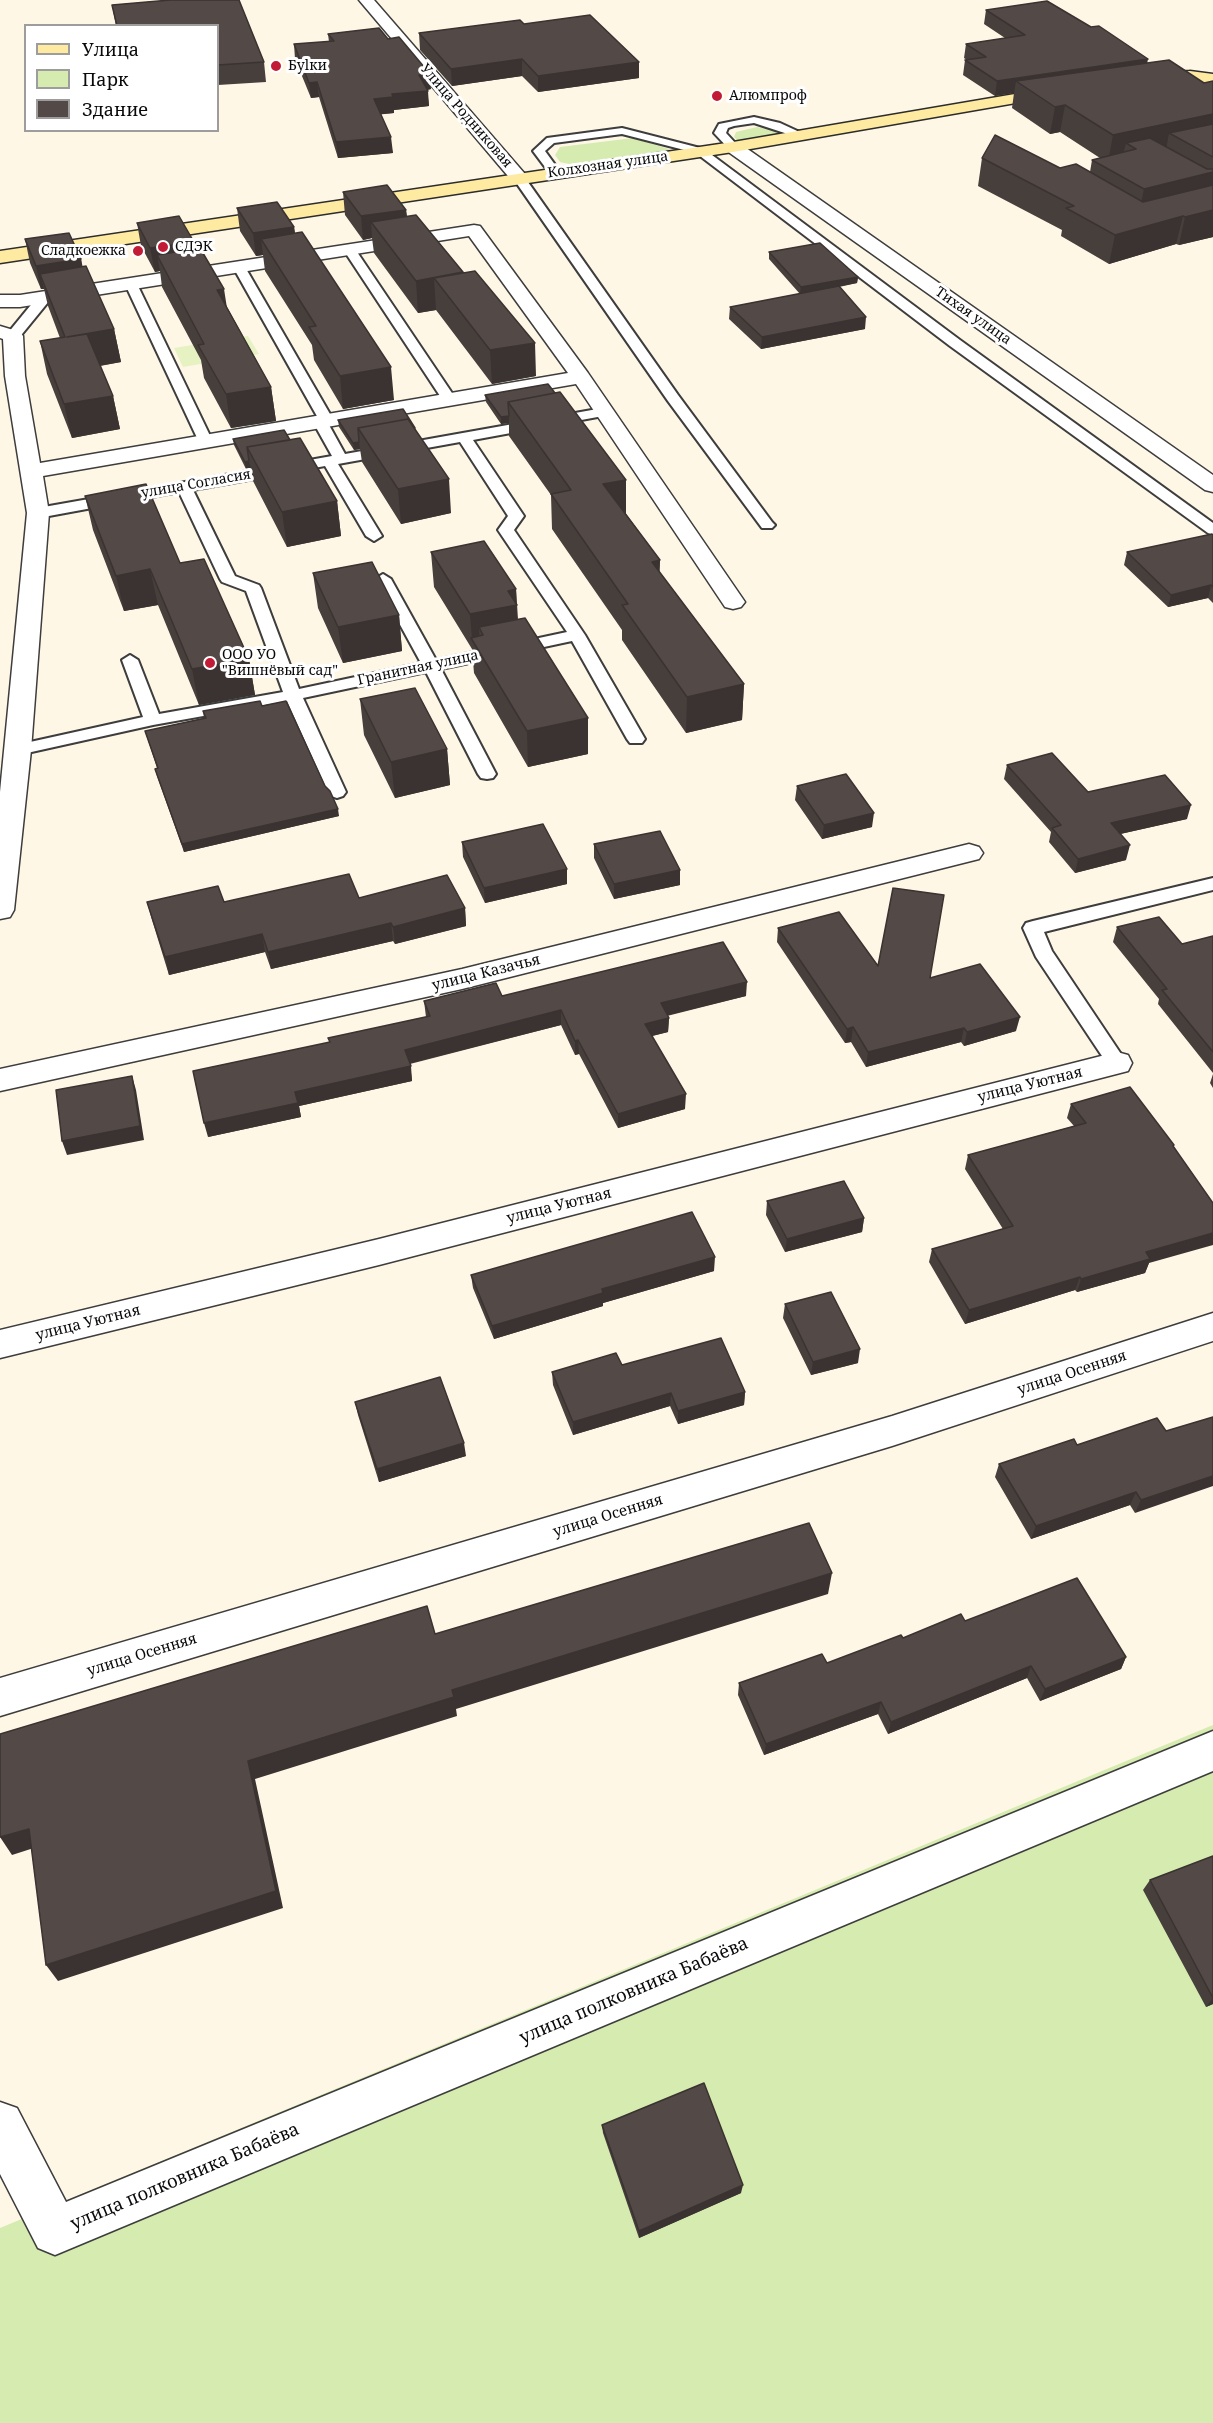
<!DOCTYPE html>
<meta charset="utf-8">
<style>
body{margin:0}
#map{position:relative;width:1213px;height:2423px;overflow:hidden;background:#fff7e6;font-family:"Noto Serif",serif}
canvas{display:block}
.legend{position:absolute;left:24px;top:24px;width:195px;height:108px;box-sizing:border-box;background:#fff;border:2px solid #9d9d9d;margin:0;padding:8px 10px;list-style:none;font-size:18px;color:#0a0a0a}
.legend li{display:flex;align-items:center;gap:12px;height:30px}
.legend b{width:30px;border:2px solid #9d9d9d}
</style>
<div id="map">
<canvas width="1213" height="2423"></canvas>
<ul class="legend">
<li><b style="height:8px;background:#ffeaa1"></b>Улица</li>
<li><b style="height:16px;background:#d5ebaf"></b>Парк</li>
<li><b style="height:16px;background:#534946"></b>Здание</li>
</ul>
</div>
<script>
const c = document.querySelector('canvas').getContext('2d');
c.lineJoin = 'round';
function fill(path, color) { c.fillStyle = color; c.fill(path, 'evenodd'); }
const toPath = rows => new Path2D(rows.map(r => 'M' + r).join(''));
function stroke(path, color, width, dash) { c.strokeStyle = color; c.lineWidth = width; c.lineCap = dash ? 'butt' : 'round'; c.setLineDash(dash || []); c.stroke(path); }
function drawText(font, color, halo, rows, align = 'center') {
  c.font = font + ' "Noto Serif",serif'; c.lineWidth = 6; c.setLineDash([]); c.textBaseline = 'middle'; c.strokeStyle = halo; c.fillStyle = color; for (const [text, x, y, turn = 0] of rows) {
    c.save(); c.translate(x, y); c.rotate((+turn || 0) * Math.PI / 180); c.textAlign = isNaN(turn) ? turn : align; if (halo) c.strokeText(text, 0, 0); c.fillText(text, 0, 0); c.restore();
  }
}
fill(toPath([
 [757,127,769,129,780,134,738,141,734,137,736,132],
 [633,138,669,149,668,152,578,166,560,162,555,155,560,147],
 [1213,1725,1213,2423,0,2423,0,2228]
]), '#d5ebaf');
fill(toPath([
 [248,336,259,354,183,367,174,348]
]), '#e6f2c1');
const lane = toPath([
 [754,117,780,123,806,135,800,138,754,123,734,126,728,128,726,133,739,147,733,150,729,149,714,133,719,124,754,117],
 [622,128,704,149,960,340,1213,523,1213,535,1208,533,950,346,696,153,622,134,554,143,545,151,561,173,555,177,551,175,533,151,547,138,622,128],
 [519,174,523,175,678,395,772,522,775,525,772,528,762,528,668,401,513,178,519,174],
 [349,245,353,246,456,399,454,402,444,402,442,399,343,249,349,245],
 [239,263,245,267,334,421,329,425,345,454,603,408,608,409,610,412,608,415,603,416,473,440,524,516,514,530,585,635,645,739,642,743,630,743,627,739,572,641,441,669,496,774,493,778,487,779,481,778,478,774,426,672,303,698,346,792,343,796,337,798,331,796,328,792,287,701,153,725,18,755,12,754,9,750,12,746,143,717,122,660,130,655,138,660,159,714,283,692,246,591,222,582,220,579,179,492,38,518,30,513,38,508,332,456,313,422,318,418,233,267,239,263],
 [460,442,508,516,498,530,567,632,436,660,391,579,383,574,375,579,421,663,299,689,261,588,259,585,235,576,193,490,325,466,366,536,374,541,382,536,338,464,460,442],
 [131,280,137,284,213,442,211,445,201,445,199,442,125,284,131,280],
 [44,294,51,298,49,301,18,339,8,339,6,336,8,333,39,295,44,294],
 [1213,878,1213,890,1044,932,1052,951,1127,1063,1124,1068,1117,1070,1110,1068,1036,957,1023,928,1026,923,1033,921,1213,878]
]);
const street = toPath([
 [359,0,374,0,525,174,528,178,525,182,513,182,359,0],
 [733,142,739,143,1213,475,1213,492,1205,490,727,151,725,147,727,143,733,142],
 [474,225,480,226,588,373,745,602,741,607,733,609,725,607,576,384,43,476,49,513,31,750,14,910,10,917,0,919,0,792,27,513,5,376,3,339,0,338,0,326,20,332,23,336,25,376,40,463,568,373,469,236,20,307,0,307,0,295,20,295,474,225],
 [969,844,979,847,983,853,979,859,462,989,0,1091,0,1069,462,969,969,844],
 [1117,1052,1128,1055,1132,1063,1128,1071,379,1265,0,1358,0,1330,379,1239,1117,1052],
 [1213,1313,1213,1341,892,1446,0,1716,0,1678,892,1416,1213,1313],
 [1213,1731,1213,1771,55,2255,38,2248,0,2174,0,2102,17,2108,66,2202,1213,1731]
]);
const secondary = toPath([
 [1190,71,1213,74,1213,84,1190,81,1149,84,1141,79,1149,74,1190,71],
 [1056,87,1064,92,1062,95,733,152,0,263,0,251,733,142,1056,87]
]);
stroke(lane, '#3d3d3d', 4);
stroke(street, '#3d3d3d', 3);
stroke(secondary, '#2c2c2c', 3);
fill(lane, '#fff');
fill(street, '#fff');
fill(secondary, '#ffeaa1');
fill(toPath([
 [170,0,239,0,264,62,266,82,218,85,218,26,116,26,112,5],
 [986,10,1148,63,1204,83,1213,81,1213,237,1179,245,1176,244,1109,264,1061,236,1062,230,978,186,982,158,1090,172,1092,160,1100,158,1060,132,1050,134,1012,108,1014,93,995,96,963,75,965,60,967,60,964,58,966,44,1005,38,984,24],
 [524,24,639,62,639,78,538,92,522,76,452,86,420,50,419,33],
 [328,34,388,39,431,89,427,90,429,106,394,110,394,113,381,114,393,153,338,158,319,97,311,98,295,59,294,44,329,42],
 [343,192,406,210,407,216,536,376,492,384,436,310,418,313,374,253,372,238,363,240,345,215],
 [237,208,294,227,295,233,394,400,343,409,314,360,312,345,265,271,263,255,256,256,240,231],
 [137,223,195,249,271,387,276,421,231,428,204,378,201,360,162,287,160,271,155,272,141,246],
 [25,239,81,259,82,266,114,329,121,362,100,366,113,396,120,429,72,438,47,374,40,341,60,338,48,306,44,289,41,289,30,263],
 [769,252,858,277,857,283,839,287,865,329,761,349,729,319,730,307,800,294,769,259],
 [548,384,626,514,660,560,659,571,744,684,742,720,686,733,622,640,622,630,552,529,551,495,509,436,509,423,501,424,486,402,485,395],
 [338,420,415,428,451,513,401,524,362,462,360,449,354,450,339,427],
 [233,439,290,440,337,501,341,536,287,547,253,481,251,468,246,469,234,445],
 [85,496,180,563,249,659,255,695,199,705,158,605,124,611,93,530],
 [1213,535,1213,603,1208,598,1168,607,1124,565,1127,552],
 [431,552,516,589,518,619,588,754,528,767,474,673,472,649,434,587],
 [313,573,399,615,402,651,343,663,318,608],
 [360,699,447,749,450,785,395,798,364,735],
 [262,706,339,816,184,852,157,776,155,769,157,768,145,731,204,718,203,711],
 [1007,765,1088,792,1187,819,1120,834,1126,860,1075,873,1049,842,1051,832,1004,779],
 [797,786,872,827,822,839,795,800],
 [462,842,567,869,567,884,485,903,463,857],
 [594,844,680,870,680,885,614,899,594,858],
 [359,898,465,908,466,926,395,944,393,941,271,969,265,952,169,975,152,920,147,902,224,902],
 [1117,927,1182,944,1213,936,1213,1073,1158,1004,1159,999,1113,942],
 [778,928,878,966,930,978,1016,1031,964,1046,961,1042,866,1067,851,1042,845,1043,777,942],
 [502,996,746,996,667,1016,669,1018,668,1032,652,1036,685,1109,618,1128,579,1054,575,1055,561,1025,410,1064,412,1081,299,1106,301,1117,208,1137,329,1042,426,1017,424,1001],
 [1213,1074,1213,1088,1210,1083],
 [1071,1104,1174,1145,1149,1263,1145,1273,1077,1292,1075,1290,965,1324,929,1262,932,1249,1003,1229,965,1169,968,1155,1074,1126,1067,1118],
 [767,1201,864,1218,862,1232,785,1252,766,1215],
 [714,1271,603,1303,603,1306,494,1339,473,1288,471,1275],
 [785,1304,858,1363,811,1375,783,1318],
 [552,1372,745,1392,744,1405,678,1424,670,1406,573,1435,553,1385],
 [355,1402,466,1456,379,1482,358,1415],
 [1213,1417,1135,1513,1130,1505,1031,1539,995,1477,999,1464,1077,1445,1166,1431],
 [965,1621,1126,1657,1121,1669,1040,1701,1027,1678,888,1734,878,1714,764,1755,738,1695,739,1683,827,1663,903,1638],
 [1213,1856,1213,2004,1206,2007,1143,1890,1150,1880],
 [602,2125,741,2193,639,2238,603,2133]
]), '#473f3c');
fill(toPath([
 [522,59,522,76,452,86,451,69],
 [1148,59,1145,74,1016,81,1014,93,995,96,997,81],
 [639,62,639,78,538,92,538,76],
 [430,74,431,89,421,91,419,75],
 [317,82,319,97,311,98,309,83],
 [428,91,429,106,394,110,394,113,375,115,374,99,392,94],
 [1065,105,1060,132,1050,134,1055,107],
 [1213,114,1213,138,1169,133,1166,150,1136,149,1126,143,1122,159,1108,162,1113,135],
 [391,137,393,153,338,158,336,142],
 [1213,172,1213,197,1138,218,1144,189],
 [406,210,408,233,371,222,372,238,363,240,361,216],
 [1213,210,1213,237,1179,245,1185,217],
 [1183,216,1176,244,1109,264,1115,235],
 [294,227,297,250,261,239,263,255,256,256,253,233],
 [194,242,197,265,157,255,160,271,155,272,150,248],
 [81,259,86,283,40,274,44,289,41,289,36,266],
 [463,272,434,278,436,310,418,313,416,281],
 [858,277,857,283,800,294,801,287],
 [224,289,229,321,217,290],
 [866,317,865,329,761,349,762,337],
 [114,329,121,362,75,370,67,337],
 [535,343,536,376,492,384,490,350],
 [391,367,394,400,343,409,340,376],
 [271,387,276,421,231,428,226,394],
 [113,396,120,429,72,438,64,404],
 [509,416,509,423,501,424,501,417],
 [359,442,360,449,354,450,353,443],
 [249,461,251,468,246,469,245,462],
 [449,479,451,513,401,524,398,489],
 [626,480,626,514,603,484],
 [337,501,341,536,287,547,282,512],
 [660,560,659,595,652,562],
 [150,569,158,605,124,611,116,576],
 [1211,585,1208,598,1168,607,1171,595],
 [516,589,518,640,483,635,479,627,480,648,472,639,470,614,508,591],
 [399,615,402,651,343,663,338,627],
 [249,659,255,695,199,705,192,669],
 [744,684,742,720,686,733,687,697],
 [588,718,588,754,528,767,527,731],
 [447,749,450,785,395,798,391,762],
 [1191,805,1187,819,1107,837,1111,823],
 [338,809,339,816,184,852,182,844],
 [874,813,872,827,822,839,824,825],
 [1130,845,1126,860,1075,873,1078,859],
 [567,869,567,884,485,903,484,888],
 [680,870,680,885,614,899,614,884],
 [465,908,466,926,395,944,393,927],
 [391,923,393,941,271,969,268,952],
 [262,934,265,952,169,975,165,957],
 [747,982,746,996,660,1017,661,1003],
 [561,1010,561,1025,407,1064,405,1050],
 [1020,1017,1016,1031,964,1046,967,1032],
 [669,1018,668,1032,644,1038,645,1024],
 [853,1027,851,1042,845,1043,847,1029],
 [964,1028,961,1042,866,1067,868,1052],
 [578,1040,579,1054,575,1055,575,1041],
 [411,1066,412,1081,299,1106,301,1117,208,1137,204,1123,295,1092],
 [132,1076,136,1090,144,1140,67,1155,62,1141],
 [686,1094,685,1109,618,1128,618,1114],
 [864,1218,862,1232,785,1252,787,1239],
 [1213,1233,1213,1245,1149,1263,1145,1273,1077,1292,1081,1279,1146,1252],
 [715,1257,714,1271,603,1303,603,1306,494,1339,492,1326,602,1289],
 [1080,1277,1075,1290,965,1324,969,1310],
 [860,1349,858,1363,811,1375,813,1362],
 [745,1392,744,1405,678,1424,678,1411],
 [671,1393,670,1406,573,1435,573,1422],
 [464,1443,466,1456,379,1482,377,1469],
 [1213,1476,1213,1486,1135,1513,1141,1500],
 [1136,1492,1130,1505,1031,1539,1036,1526],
 [832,1573,828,1594,456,1709,457,1716,255,1779,283,1908,58,1981,46,1965,248,1761,452,1690],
 [1126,1657,1121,1669,1040,1701,1045,1689],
 [1031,1666,1027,1678,888,1734,891,1722],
 [881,1702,878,1714,764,1755,766,1744],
 [29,1829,40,1846,12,1855,0,1837],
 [1213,1998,1213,2004,1206,2007],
 [743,2185,741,2193,639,2238,639,2231]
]), '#3a3331');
const building = toPath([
 [170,0,239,0,264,62,218,65,218,26,117,26,112,5,170,0],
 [1047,1,1091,27,1099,26,1148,59,997,81,965,60,986,57,966,44,1025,35,986,10,1047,1],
 [590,15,639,62,538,76,522,59,451,69,419,33,520,20,524,24,590,15],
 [379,28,388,39,399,37,430,74,419,75,428,91,392,94,393,97,374,99,391,137,336,142,317,82,309,83,294,44,334,41,328,34,379,28],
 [1169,60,1204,83,1213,81,1213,114,1113,135,1065,105,1055,107,1016,81,1169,60],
 [1213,124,1213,157,1169,133,1213,124],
 [995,135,1060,168,1076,164,1143,202,1213,185,1213,210,1185,217,1183,216,1115,235,1066,208,1074,206,982,158,995,135],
 [1150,138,1207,169,1213,169,1213,172,1144,189,1092,160,1136,149,1126,143,1150,138],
 [387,185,406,210,361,216,343,192,387,185],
 [277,202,294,227,253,233,237,208,277,202],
 [416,215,463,272,416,281,371,222,416,215],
 [179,216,194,242,150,248,137,223,179,216],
 [302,232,391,367,340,376,309,327,316,326,261,239,302,232],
 [69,233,81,259,36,266,25,239,69,233],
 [820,243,858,277,801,287,769,252,820,243],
 [200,248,224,289,217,290,271,387,226,394,198,345,204,344,157,255,200,248],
 [86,266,114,329,67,337,87,334,113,396,64,404,40,341,65,337,40,274,86,266],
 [475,271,535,343,490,350,434,278,475,271],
 [839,286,866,317,762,337,730,307,839,286],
 [548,384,555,393,508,402,509,416,501,417,485,395,548,384],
 [560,392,626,480,603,484,660,560,652,562,744,684,687,697,622,605,628,604,551,494,571,490,508,402,560,392],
 [403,409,415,428,414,428,408,419,358,428,359,442,353,443,338,420,403,409],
 [408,419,449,479,398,489,358,428,408,419],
 [284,430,290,440,247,447,249,461,245,462,233,439,284,430],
 [300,438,337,501,282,512,247,447,300,438],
 [146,484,180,563,204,559,249,659,192,669,150,569,116,576,85,496,146,484],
 [1212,534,1213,535,1213,587,1211,585,1171,595,1127,552,1212,534],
 [484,541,516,589,508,591,517,605,470,614,431,552,484,541],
 [372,562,399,615,338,627,313,573,372,562],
 [525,618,588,718,527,731,471,638,483,635,479,627,525,618],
 [415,688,447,749,391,762,360,699,415,688],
 [260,701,262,706,286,701,325,786,330,791,338,809,182,844,155,769,158,768,145,731,206,718,203,711,260,701],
 [1052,753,1088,792,1165,775,1191,805,1111,823,1130,845,1078,859,1052,828,1061,825,1007,765,1052,753],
 [846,774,874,813,824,825,797,786,846,774],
 [543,824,567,869,484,888,462,842,543,824],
 [660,831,680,870,614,884,594,844,660,831],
 [349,874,359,898,447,875,465,908,393,927,391,923,268,952,262,934,165,957,147,902,218,886,224,902,349,874],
 [893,888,944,895,930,978,980,964,1020,1017,967,1032,964,1028,868,1052,853,1027,847,1029,778,928,839,912,878,966,893,888],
 [1159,917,1182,944,1213,936,1213,1052,1162,990,1167,989,1117,927,1159,917],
 [723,942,747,982,661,1003,669,1018,645,1024,686,1094,618,1114,578,1040,575,1041,561,1010,405,1050,411,1066,295,1092,298,1103,204,1123,193,1071,330,1042,328,1038,430,1016,424,1001,496,983,502,996,723,942],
 [132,1076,140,1126,62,1141,56,1090,132,1076],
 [1130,1087,1174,1145,1173,1146,1213,1203,1213,1233,1146,1252,1150,1259,1081,1279,1080,1277,969,1310,932,1249,1013,1226,968,1155,1086,1123,1071,1104,1130,1087],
 [844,1181,864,1218,787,1239,767,1201,844,1181],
 [692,1212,715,1257,602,1289,603,1293,492,1326,471,1275,692,1212],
 [831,1292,860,1349,813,1362,785,1304,831,1292],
 [721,1338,745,1392,678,1411,671,1393,573,1422,552,1372,616,1353,622,1365,721,1338],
 [440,1377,464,1443,377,1469,355,1402,440,1377],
 [1213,1417,1213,1476,1141,1500,1136,1492,1036,1526,999,1464,1074,1439,1077,1445,1157,1418,1166,1431,1213,1417],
 [809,1523,832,1573,452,1690,454,1697,248,1761,276,1891,46,1965,29,1829,0,1837,0,1734,427,1606,435,1634,809,1523],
 [1077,1578,1126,1657,1045,1689,1031,1666,891,1722,881,1702,766,1744,739,1683,822,1654,827,1663,901,1635,903,1638,961,1614,965,1621,1077,1578],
 [1213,1856,1213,1998,1150,1880,1213,1856],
 [704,2083,743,2185,639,2231,602,2125,704,2083]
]);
fill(building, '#534946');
stroke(building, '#3a3331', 1.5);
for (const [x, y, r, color] of [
 [276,66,6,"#c11b35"],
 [717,96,6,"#c11b35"],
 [163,247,6,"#c11b35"],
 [138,251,6,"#c11b35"],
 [210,663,6,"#c11b35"]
]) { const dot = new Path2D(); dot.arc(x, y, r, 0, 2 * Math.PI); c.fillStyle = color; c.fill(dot); stroke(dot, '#fff', 2); }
drawText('14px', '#0a0a0a', '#fff', [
 ["Буlки",288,66],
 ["Алюмпроф",729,96],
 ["СДЭК",175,247],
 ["Сладкоежка",126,251,"right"],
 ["ООО УО",222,655],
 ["\"Вишнёвый сад\"",222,671]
], 'left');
drawText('14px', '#0a0a0a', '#fff', [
 ["Улица Родниковая",466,116,49],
 ["Колхозная улица",608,165,-8],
 ["Тихая улица",973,316,35],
 ["улица Согласия",196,484,-10],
 ["Гранитная улица",418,668,-12]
]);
drawText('15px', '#0a0a0a', '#fff', [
 ["улица Казачья",486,973,-14],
 ["улица Уютная",1030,1085,-14],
 ["улица Уютная",559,1206,-14],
 ["улица Уютная",88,1323,-14],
 ["улица Осенняя",1072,1373,-18],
 ["улица Осенняя",608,1516,-17],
 ["улица Осенняя",142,1655,-17]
]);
drawText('18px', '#0a0a0a', '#fff', [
 ["улица полковника Бабаёва",634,1991,-23],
 ["улица полковника Бабаёва",185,2177,-23]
]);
</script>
